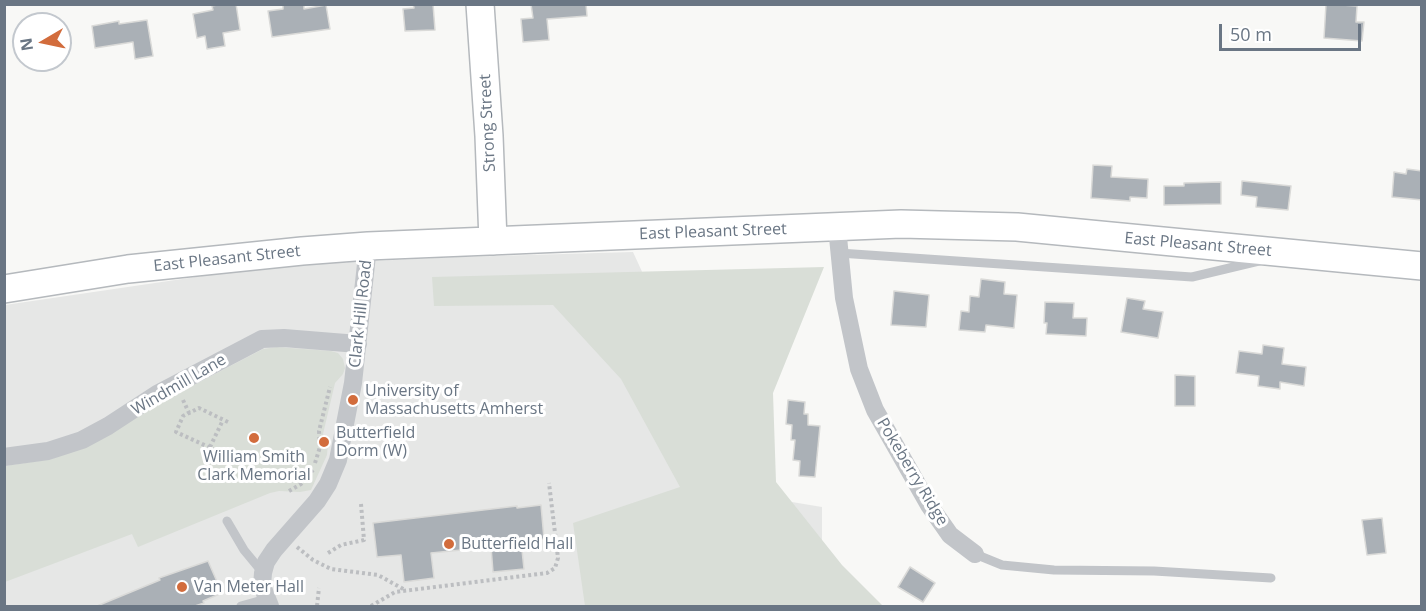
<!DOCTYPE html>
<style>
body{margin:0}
#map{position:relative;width:1426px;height:611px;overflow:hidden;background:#f8f8f6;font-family:"Open Sans",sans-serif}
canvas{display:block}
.frame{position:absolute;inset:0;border:6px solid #6a7684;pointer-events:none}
.north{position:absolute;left:12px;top:12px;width:60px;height:60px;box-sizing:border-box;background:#fff;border:2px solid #c3c8ce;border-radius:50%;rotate:261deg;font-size:16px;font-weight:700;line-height:24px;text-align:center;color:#6a7684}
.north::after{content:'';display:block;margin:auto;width:21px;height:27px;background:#d26c3c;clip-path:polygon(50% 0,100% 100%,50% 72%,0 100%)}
.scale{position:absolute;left:1219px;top:24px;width:142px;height:27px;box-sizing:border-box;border:3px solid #6a7684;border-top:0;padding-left:8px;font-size:18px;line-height:21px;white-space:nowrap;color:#6a7684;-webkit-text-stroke:4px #fff;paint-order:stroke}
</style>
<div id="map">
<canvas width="1426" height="611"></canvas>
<div class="frame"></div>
<div class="north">N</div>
<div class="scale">50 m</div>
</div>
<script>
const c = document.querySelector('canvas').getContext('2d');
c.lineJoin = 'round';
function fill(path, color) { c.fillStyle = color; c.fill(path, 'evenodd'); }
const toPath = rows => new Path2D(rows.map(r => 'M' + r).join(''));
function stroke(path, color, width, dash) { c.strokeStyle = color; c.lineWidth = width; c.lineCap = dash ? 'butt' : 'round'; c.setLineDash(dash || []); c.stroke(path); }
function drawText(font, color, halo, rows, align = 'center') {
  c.font = font + ' "Open Sans",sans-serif'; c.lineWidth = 6; c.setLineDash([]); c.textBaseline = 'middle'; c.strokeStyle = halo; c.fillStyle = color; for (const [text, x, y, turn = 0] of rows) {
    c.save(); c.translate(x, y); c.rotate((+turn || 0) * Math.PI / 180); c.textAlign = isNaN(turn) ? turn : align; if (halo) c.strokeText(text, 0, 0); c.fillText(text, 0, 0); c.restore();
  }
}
fill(toPath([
 [633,252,744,494,822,507,822,606,5,606,5,305,223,273,308,264,459,257]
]), '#e6e7e6');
fill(toPath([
 [824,267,773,393,776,482,842,565,883,606,585,606,573,523,680,487,621,379,553,305,434,306,432,277],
 [277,347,331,351,338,353,343,359,345,368,343,374,335,383,323,434,328,443,327,455,311,490,300,492,279,491,270,493,138,547,132,534,5,582,5,466,52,459,263,349]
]), '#d9ded7');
const building = toPath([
 [222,4,236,4,240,30,223,33,225,46,207,49,205,36,197,38,193,14,213,10,212,6,222,4],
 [283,4,304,4,304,9,326,5,330,29,272,37,268,11,283,9,283,4],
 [413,4,433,4,435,30,405,31,403,9,414,8,413,4],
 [531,4,586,4,587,16,547,19,549,40,523,42,521,19,533,18,531,4],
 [1326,4,1357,6,1356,22,1364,22,1362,41,1324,38,1326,4],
 [147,20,153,56,135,59,133,42,95,48,92,26,119,21,119,24,147,20],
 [1093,165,1112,166,1111,177,1148,179,1147,198,1130,197,1130,201,1091,198,1093,165],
 [1407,169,1422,171,1422,200,1392,197,1394,172,1406,174,1407,169],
 [1242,181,1291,186,1288,210,1256,207,1257,197,1241,195,1242,181],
 [1221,182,1221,204,1164,205,1164,186,1184,186,1184,183,1221,182],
 [981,279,1005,282,1004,294,1017,295,1014,328,986,325,985,332,959,330,961,311,969,312,970,296,979,297,981,279],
 [894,291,929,295,926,327,891,325,894,291],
 [1127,298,1145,301,1143,309,1163,312,1158,338,1121,332,1127,298],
 [1045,302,1074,303,1073,318,1087,318,1086,336,1046,334,1047,323,1044,323,1045,302],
 [1263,345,1284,348,1282,364,1306,367,1304,386,1280,382,1280,389,1258,386,1259,376,1236,373,1239,351,1262,354,1263,345],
 [1175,375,1195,376,1195,406,1175,406,1175,375],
 [788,400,805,402,804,414,808,414,808,425,820,426,815,477,799,476,800,461,793,460,795,440,791,440,792,425,786,424,788,400],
 [541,505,544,539,521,541,524,569,493,572,491,547,431,553,434,578,404,582,401,555,377,557,373,523,517,506,517,508,541,505],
 [1382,518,1386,553,1367,555,1362,520,1382,518],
 [208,561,222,593,203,601,204,603,195,606,97,606,160,580,159,578,208,561],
 [910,567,935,583,923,602,898,587,910,567]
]);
fill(building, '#aab0b6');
stroke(building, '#dadad8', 1.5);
const secondary = toPath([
 [480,4,489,136,493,241],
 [4,289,128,269,302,251,368,246,901,224,1017,227,1422,266]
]);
stroke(secondary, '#b5b9bd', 30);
stroke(toPath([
 [183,400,189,413],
 [228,422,199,408,183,416,176,432,228,456],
 [210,447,223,420],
 [358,448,368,452],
 [315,463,320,447,319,431,330,387],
 [289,491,301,484,313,470],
 [297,547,313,560,331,569,378,575,405,590],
 [328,553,341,545,364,540,361,504],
 [317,606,319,588],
 [371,606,395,592,547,573,555,568,558,558,549,483]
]), '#bcbec1', 4, [3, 3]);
stroke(toPath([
 [839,253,1192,277,1263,260],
 [227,521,244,550,263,573],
 [975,554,1002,565,1054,570,1154,571,1271,578],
 [241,606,266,599]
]), '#c2c5c9', 9);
stroke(toPath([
 [837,227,844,298,859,369,875,410,929,505,950,535,975,554],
 [4,457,48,451,82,440,108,426,157,394,262,339,284,338,358,344],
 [270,606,262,586,263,573,266,562,274,550,317,501,328,484,338,460,353,383,368,246]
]), '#c2c5c9', 18);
stroke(secondary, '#fff', 27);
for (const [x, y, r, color] of [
 [353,400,6,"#d26c3c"],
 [254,438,6,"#d26c3c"],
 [324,442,6,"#d26c3c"],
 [449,544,6,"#d26c3c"],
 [182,587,6,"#d26c3c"]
]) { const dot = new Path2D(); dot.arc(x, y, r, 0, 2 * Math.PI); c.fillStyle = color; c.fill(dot); stroke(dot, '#fff', 2); }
drawText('16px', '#6a7684', '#fff', [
 ["Strong Street",488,123,-93],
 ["East Pleasant Street",713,232,-2],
 ["East Pleasant Street",1198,245,5],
 ["East Pleasant Street",227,259,-6],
 ["Clark Hill Road",361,314,-84],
 ["Windmill Lane",179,385,-30],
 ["Pokeberry Ridge",912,472,59]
]);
drawText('16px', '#6a7684', '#fff', [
 ["University of",365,391],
 ["Massachusetts Amherst",365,409],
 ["Butterfield",336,433],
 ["Dorm (W)",336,451],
 ["William Smith",254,457,"center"],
 ["Clark Memorial",254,475,"center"],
 ["Butterfield Hall",461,544],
 ["Van Meter Hall",194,587]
], 'left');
</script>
